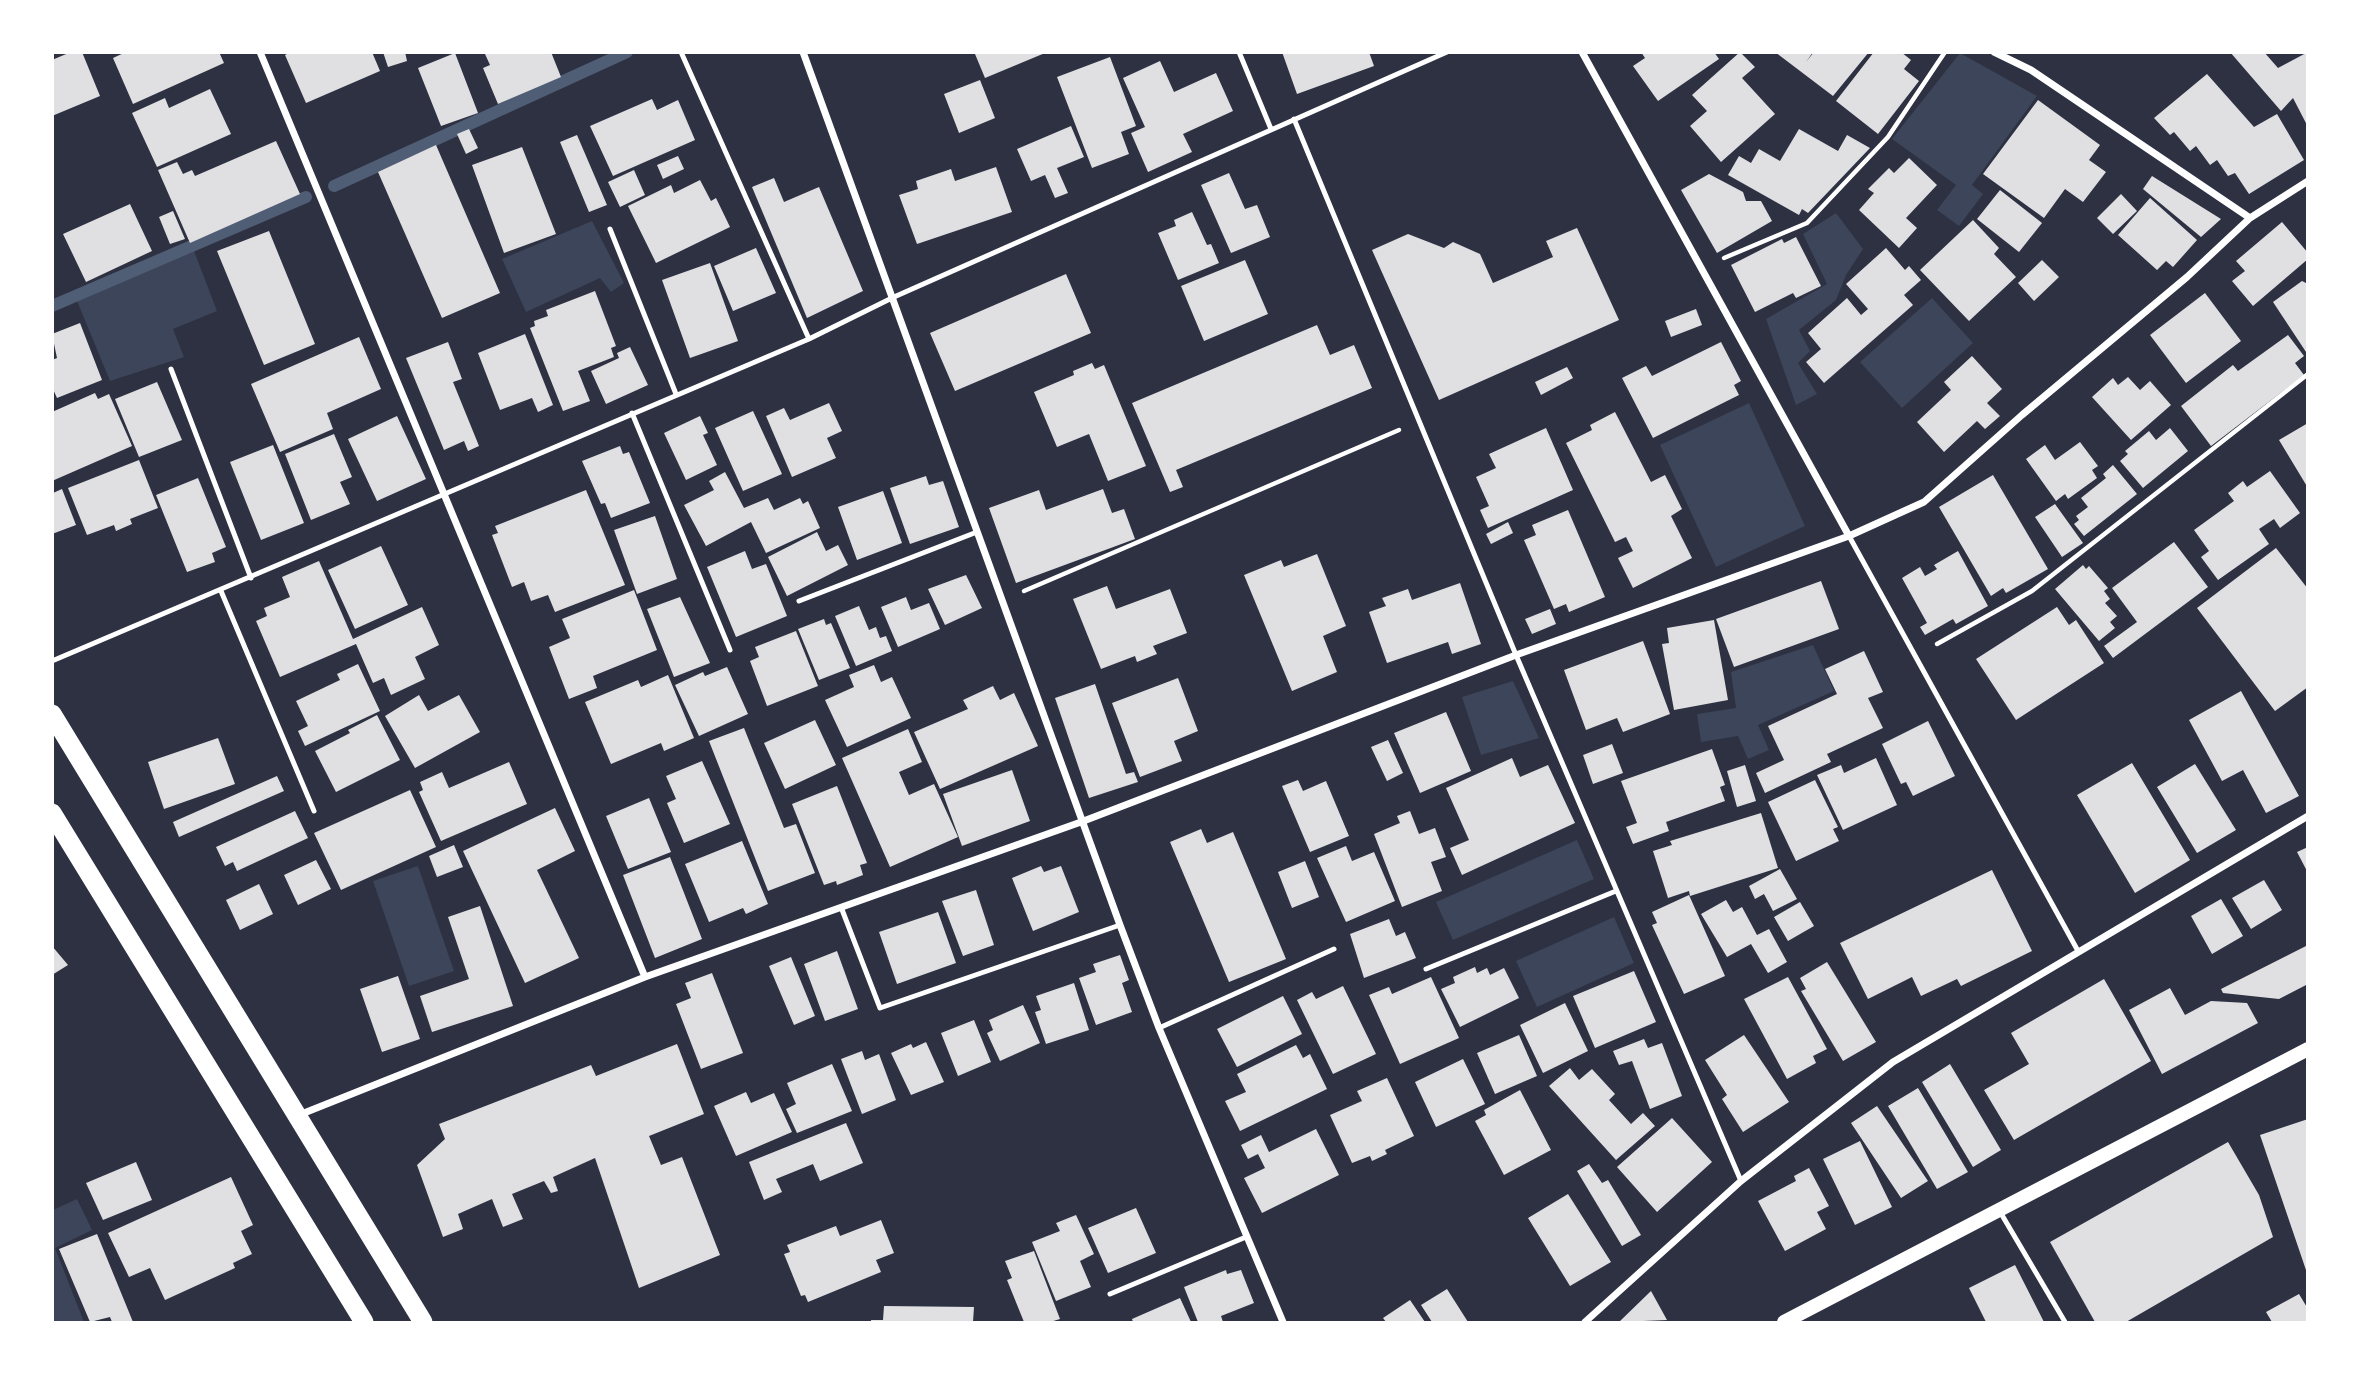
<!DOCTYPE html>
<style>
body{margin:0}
#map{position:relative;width:2360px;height:1375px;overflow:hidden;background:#2d3142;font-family:"DejaVu Sans",sans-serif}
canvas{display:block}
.frame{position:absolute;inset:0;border:54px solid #fff;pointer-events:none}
</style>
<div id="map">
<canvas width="2360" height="1375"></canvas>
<div class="frame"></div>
</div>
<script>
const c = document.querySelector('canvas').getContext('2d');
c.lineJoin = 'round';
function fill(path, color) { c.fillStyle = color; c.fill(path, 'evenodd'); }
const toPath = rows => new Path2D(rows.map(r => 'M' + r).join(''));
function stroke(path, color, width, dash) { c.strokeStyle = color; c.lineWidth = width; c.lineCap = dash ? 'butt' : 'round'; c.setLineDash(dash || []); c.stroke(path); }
fill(toPath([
 [1960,53,2037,96,1972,185,1983,194,1959,226,1937,210,1956,185,1892,139],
 [1836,213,1863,249,1846,275,1836,300,1799,330,1810,351,1798,363,1817,394,1796,405,1766,319,1827,284,1803,234],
 [592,221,624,283,611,292,600,278,526,312,502,259],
 [194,251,217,311,173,329,184,357,110,381,77,301],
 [1932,298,1973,343,1902,408,1860,362],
 [1749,403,1805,526,1716,567,1660,445],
 [1813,645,1834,691,1758,725,1769,750,1748,759,1738,736,1701,742,1697,714,1736,708,1731,672],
 [1513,681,1539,738,1481,755,1462,697],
 [1577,840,1594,879,1453,940,1436,902],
 [418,866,454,971,409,986,373,881],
 [1614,917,1634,963,1537,1007,1516,961],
 [77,1199,92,1230,55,1248,84,1322,53,1322,53,1210]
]), '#3c4559');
stroke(toPath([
 [334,186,627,52],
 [52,306,306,197]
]), '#4f5d75', 12);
fill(toPath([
 [71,52,82,52,100,96,52,116,52,60],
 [126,52,219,52,224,63,133,104,113,58],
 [291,52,372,52,380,71,306,103,285,55],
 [383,52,405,52,407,61,388,67],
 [489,52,551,52,561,77,498,104,483,68,490,65,485,54],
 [979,52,1045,52,1045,53,985,78,975,54],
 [1282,52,1369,52,1374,66,1297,94],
 [1641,52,1714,52,1719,59,1658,101,1633,66,1645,58],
 [1740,52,1755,67,1742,78,1775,114,1721,162,1690,126,1707,111,1692,95],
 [1775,52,1813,52,1806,62,1814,52,1869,52,1833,96],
 [1874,52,1901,52,1911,60,1904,69,1919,81,1878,134,1836,101],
 [2230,52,2264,52,2278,68,2308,52,2308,127,2293,98,2281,111],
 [455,53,478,113,441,126,418,68],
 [1110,57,1136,126,1121,132,1129,154,1092,168,1057,77],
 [1160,61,1174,92,1216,73,1233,111,1183,134,1192,152,1148,172,1131,133,1145,127,1123,78],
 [2207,74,2254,127,2277,114,2304,160,2249,194,2235,173,2228,176,2217,160,2210,165,2196,146,2190,151,2174,132,2170,135,2154,118],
 [980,80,995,118,959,133,944,94],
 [210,89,231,134,157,167,132,113,165,98,169,108],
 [652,99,657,110,678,100,695,140,613,176,590,126],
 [2038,100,2100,145,2089,160,2106,172,2083,202,2065,189,2044,218,1983,174],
 [1071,126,1084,157,1057,168,1068,193,1055,198,1045,175,1031,181,1017,149],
 [469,129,478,148,466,154,457,134],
 [1799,129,1838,151,1847,135,1870,148,1808,213,1802,209,1799,215,1728,175,1739,156,1751,163,1759,149,1780,161],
 [577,135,607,205,589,212,560,142],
 [276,141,300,194,190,243,158,170,177,162,183,174,192,170,195,176],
 [436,145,500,293,442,318,378,172],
 [522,147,556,234,504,253,472,165],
 [678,156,684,169,663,179,657,165],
 [1909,158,1937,185,1906,218,1917,228,1899,248,1859,210,1874,193,1868,189,1889,168,1894,173],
 [996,167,1012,212,917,244,899,195,918,189,916,181,951,169,955,181],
 [634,170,645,195,620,207,608,182],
 [1229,173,1245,209,1257,205,1270,237,1231,253,1201,185],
 [1709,174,1743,192,1746,201,1761,201,1772,221,1717,253,1681,190],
 [2152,176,2221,219,2201,237,2143,189],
 [774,178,784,202,819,187,863,291,807,318,752,187],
 [700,180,711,201,716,198,730,227,656,263,628,206,671,185,674,193],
 [2000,190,2042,223,2019,252,1977,219],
 [2121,194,2137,211,2113,234,2097,218],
 [2150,198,2197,240,2173,267,2166,261,2157,270,2118,235],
 [130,204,152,251,86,282,63,234],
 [173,211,185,239,170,244,159,217],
 [1192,212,1207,245,1211,244,1219,263,1178,280,1158,233,1176,226,1174,220],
 [1973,220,1999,248,1994,254,2016,277,1969,321,1920,270],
 [2282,222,2308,253,2308,259,2253,306,2232,281,2245,271,2236,261],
 [1577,228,1619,320,1439,400,1372,250,1408,234,1444,248,1453,242,1480,254,1493,283,1553,257,1546,241],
 [269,231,315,344,264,365,217,251],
 [1796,237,1821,286,1796,298,1793,293,1755,312,1731,265,1782,239,1784,243],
 [756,248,776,293,733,311,714,266],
 [1886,248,1905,270,1909,266,1921,280,1904,295,1913,305,1824,383,1806,362,1821,349,1808,333,1847,298,1861,315,1868,309,1846,284],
 [1245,260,1268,314,1204,341,1181,286],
 [2042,260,2059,277,2034,301,2018,283],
 [710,263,738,341,690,358,662,280],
 [1066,274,1091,333,955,391,930,333],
 [2302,281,2308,284,2308,355,2273,302],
 [595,291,616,346,611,348,614,357,578,371,590,401,563,411,530,328,535,326,534,321,548,316,546,310],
 [2205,293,2241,341,2186,383,2150,335],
 [1696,309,1702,325,1671,337,1665,321],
 [80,323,102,380,57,398,52,387,52,360,57,358,52,334],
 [1317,325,1330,355,1354,345,1372,388,1176,470,1183,487,1170,492,1132,403],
 [525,334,553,405,538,412,532,398,500,410,478,353],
 [2288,335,2304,356,2295,363,2304,375,2211,446,2181,406,2233,365,2238,371],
 [359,337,381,389,327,413,333,429,280,452,251,384],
 [448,342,462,379,453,382,479,446,468,451,464,441,444,450,406,358],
 [1721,342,1741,381,1734,385,1739,395,1653,438,1622,378,1646,366,1652,376],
 [630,347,648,385,606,404,591,371,619,358,617,353],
 [1972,356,2002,389,1987,403,2000,416,1985,429,1977,421,1944,452,1917,422,1951,390,1944,382],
 [1092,363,1095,369,1104,365,1146,466,1108,481,1089,434,1057,447,1034,392,1074,375,1073,371],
 [1567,367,1573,378,1541,395,1535,382],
 [2128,377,2140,390,2150,381,2171,405,2131,440,2092,397,2113,378,2118,385],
 [157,382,182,440,139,457,115,399],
 [95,393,98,399,109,394,132,446,52,481,52,412],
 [829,403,842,431,827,438,836,458,792,477,766,416,784,408,790,420],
 [753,411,782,474,743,491,715,428],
 [1615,412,1651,482,1665,475,1682,509,1671,516,1692,558,1633,588,1618,558,1633,551,1626,537,1615,542,1566,443,1592,430,1590,425],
 [397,416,426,479,377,501,348,439],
 [700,416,708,433,703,435,717,465,686,480,664,433],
 [2308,423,2308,488,2279,440],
 [1546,428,1573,490,1488,528,1480,510,1489,506,1476,477,1496,468,1489,454],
 [2170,428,2188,451,2143,488,2120,461,2128,454,2125,451,2149,431,2156,440],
 [334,434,352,477,340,482,350,504,311,520,285,454],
 [2080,442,2098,466,2092,470,2097,478,2068,499,2065,494,2056,501,2026,459,2045,445,2055,460],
 [273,445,304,523,261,540,230,462],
 [620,446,623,454,629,452,650,503,611,518,605,503,601,504,582,461],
 [139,460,158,508,130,519,132,524,116,531,114,525,87,535,68,488],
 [2113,465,2137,494,2084,536,2074,524,2079,520,2076,516,2088,507,2081,498,2106,478,2103,474],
 [2270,471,2300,513,2280,528,2274,519,2259,529,2269,544,2218,580,2201,557,2209,551,2194,530,2234,501,2228,493,2243,481,2247,487],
 [725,472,744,508,768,498,774,510,800,498,803,504,808,501,820,528,766,553,751,522,706,546,684,505,714,490,709,481],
 [1993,475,2048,569,2006,593,2003,588,1991,596,1939,507],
 [926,476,929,485,943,481,959,527,910,544,890,488],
 [198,478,226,547,212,553,215,562,187,572,156,495],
 [62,489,76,525,52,534,53,493],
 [1103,489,1112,513,1124,509,1135,539,1016,583,989,508,1039,490,1046,510],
 [586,490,625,585,555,612,548,595,531,601,524,582,512,587,492,535,498,533,495,526],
 [883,491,902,543,857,560,838,507],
 [2055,504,2083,543,2062,557,2035,517],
 [1568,510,1605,597,1569,612,1566,604,1554,609,1524,540,1536,535,1532,525],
 [655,516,677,579,637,594,614,530],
 [1508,522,1513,533,1491,544,1486,534],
 [817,532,826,551,838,545,848,565,787,596,768,557],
 [2174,542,2208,587,2113,658,2104,646,2137,622,2112,588],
 [381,546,408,605,355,629,328,570],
 [2276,548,2308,589,2308,687,2275,711,2197,608],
 [745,551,752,569,766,564,787,616,736,637,707,567],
 [1958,551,1988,606,1956,624,1953,619,1925,635,1920,627,1927,623,1902,578,1920,567,1925,576,1937,569,1934,565],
 [1317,554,1346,626,1323,636,1337,672,1292,691,1244,575,1281,560,1284,567],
 [319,561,353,639,422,607,439,645,415,657,425,679,391,695,384,678,373,683,356,644,280,677,256,621,267,616,264,608,290,597,282,577],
 [2083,565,2086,569,2089,566,2108,588,2104,591,2110,599,2105,603,2117,616,2110,622,2115,628,2099,641,2055,589],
 [966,575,982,608,945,625,928,589],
 [1821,581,1839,629,1734,667,1716,619],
 [1460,583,1481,644,1452,654,1448,642,1387,663,1369,612,1386,606,1382,598,1408,589,1412,600],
 [1107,586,1116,609,1170,589,1187,633,1153,646,1157,654,1137,662,1135,656,1101,669,1073,599],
 [634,590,657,650,593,676,597,688,569,699,549,647,570,638,562,619],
 [680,597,710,663,674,677,647,609],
 [906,597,911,610,929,603,940,629,898,647,881,607],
 [859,606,869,630,876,627,880,638,886,636,892,651,856,666,835,616],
 [2057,607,2069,625,2076,620,2104,663,2016,720,1976,659],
 [1550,609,1556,624,1532,634,1525,619],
 [824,619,826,625,831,623,850,668,819,680,798,629],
 [1714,620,1728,700,1674,710,1662,644,1669,643,1667,628],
 [796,631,818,686,767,706,750,661,759,657,755,647],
 [1643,641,1670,714,1623,732,1617,718,1586,730,1564,670],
 [1864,651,1883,692,1868,698,1883,728,1827,754,1831,762,1765,793,1756,773,1784,760,1768,726,1837,694,1825,669],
 [358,664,380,711,305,746,298,731,308,726,296,701,340,680,337,674],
 [874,665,881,682,892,677,911,718,847,747,825,700,854,687,849,675],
 [727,667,748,714,699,736,675,685,703,672,705,676],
 [668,675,694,738,664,751,661,743,611,764,585,702,638,680,641,687],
 [1178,678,1198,731,1174,741,1182,761,1140,777,1112,703],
 [1095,684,1126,774,1134,772,1138,782,1089,798,1055,698],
 [993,686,1000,700,1014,693,1038,746,940,789,914,732,968,709,963,700],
 [2241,691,2299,796,2266,813,2243,770,2222,781,2189,720],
 [419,695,428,711,459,695,480,732,415,768,385,716],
 [1446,712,1471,771,1420,793,1394,733],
 [377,715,400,760,336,792,315,751,350,733,348,730],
 [815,720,836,765,785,789,764,743],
 [1928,721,1955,776,1913,796,1906,782,1901,784,1882,744],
 [744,728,784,828,796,824,815,873,768,891,709,741],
 [908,729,922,762,899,772,909,795,934,784,958,837,890,867,842,758],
 [218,738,235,784,164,809,148,762],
 [1388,740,1403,773,1387,781,1371,747],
 [1612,744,1623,773,1593,784,1583,755],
 [1712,749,1725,785,1720,787,1725,801,1666,822,1669,831,1633,844,1626,827,1637,823,1621,781],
 [1512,758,1520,777,1548,765,1575,823,1462,875,1450,848,1469,840,1446,788],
 [1876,758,1897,805,1843,830,1817,775,1841,765,1844,773],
 [702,761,730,824,684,843,667,803,676,799,666,776],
 [509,762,527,804,441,841,419,792,423,790,420,782,442,772,449,788],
 [2132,763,2190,860,2135,893,2077,795],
 [2195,764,2236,830,2197,853,2157,787],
 [1745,765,1756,801,1737,807,1727,771],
 [1012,770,1030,821,962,846,943,794],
 [277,776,284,791,179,837,173,822],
 [1298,780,1303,791,1326,781,1349,836,1310,852,1282,786],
 [1815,780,1838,827,1833,829,1839,841,1796,861,1768,802],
 [837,786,867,863,860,865,863,875,837,885,836,881,824,885,792,804],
 [410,790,436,847,341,890,314,833],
 [649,798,671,852,628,869,606,816],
 [555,808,575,851,537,870,579,958,525,983,463,851],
 [295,811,308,838,237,871,233,862,225,866,216,847],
 [1410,811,1419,834,1435,828,1446,857,1431,862,1442,891,1402,907,1374,834,1400,823,1397,816],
 [1761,813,1778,868,1690,896,1689,891,1668,898,1653,851,1672,845,1670,841],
 [1201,829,1207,843,1233,832,1286,959,1229,982,1170,842],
 [742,841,768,904,746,914,743,908,709,922,685,864],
 [454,845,463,867,437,877,429,856],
 [1346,846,1352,861,1374,852,1395,901,1346,922,1317,858],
 [2308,847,2308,873,2297,852],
 [670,857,702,939,655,958,623,875],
 [316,860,331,889,298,905,284,875],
 [1305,861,1319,897,1292,908,1278,872],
 [1041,866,1044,872,1061,866,1079,912,1033,931,1012,878],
 [1780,869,1797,899,1773,911,1764,894,1755,899,1749,886],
 [1992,870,2032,951,1961,986,1957,979,1921,996,1912,977,1868,999,1840,943],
 [2264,880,2282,910,2251,929,2232,898],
 [259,884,273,914,240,930,226,900],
 [976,890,994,945,963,956,942,901],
 [1689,895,1725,976,1684,994,1652,925,1657,923,1652,912],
 [2221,899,2243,936,2212,954,2191,916],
 [1726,900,1733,912,1742,907,1757,935,1769,929,1787,962,1768,973,1751,944,1727,957,1701,914],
 [1800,902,1814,926,1788,941,1774,917],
 [480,906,513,1006,432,1032,420,996,469,979,448,917],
 [938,912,956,963,897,984,879,932],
 [1389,919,1396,936,1405,932,1416,958,1364,978,1350,934],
 [2308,945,2308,984,2279,999,2223,993,2221,989],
 [52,946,68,965,52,975],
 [837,951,858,1009,825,1021,804,964],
 [1120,955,1129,980,1122,983,1132,1012,1096,1025,1079,978,1096,972,1093,964],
 [791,957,815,1016,794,1025,769,966],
 [1827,962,1876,1042,1843,1061,1801,991,1806,989,1800,978],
 [1475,967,1477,973,1487,968,1490,975,1504,968,1519,998,1460,1027,1441,989,1455,983,1453,977],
 [1634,971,1656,1022,1595,1048,1573,996],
 [712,973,743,1053,701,1069,676,1004,691,998,685,983],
 [398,976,420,1039,382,1052,360,989],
 [1431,977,1459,1038,1400,1064,1369,995,1389,987,1392,994],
 [1788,977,1827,1049,1813,1056,1816,1063,1787,1079,1744,999],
 [2104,979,2151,1061,2014,1140,1984,1090,2029,1064,2011,1033],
 [1074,983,1089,1030,1046,1044,1035,1012,1041,1010,1036,996],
 [1343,986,1376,1054,1333,1074,1297,1000,1312,992,1316,999],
 [2170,988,2185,1015,2211,1001,2247,1003,2258,1023,2162,1074,2129,1010],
 [1283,996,1302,1034,1237,1067,1217,1029],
 [1565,1003,1588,1051,1543,1073,1520,1025],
 [1023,1005,1040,1043,1000,1061,987,1033,993,1030,989,1020],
 [974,1020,991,1062,958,1076,941,1033],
 [1519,1035,1537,1076,1495,1094,1477,1053],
 [1744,1035,1789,1102,1743,1132,1722,1099,1727,1095,1705,1060],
 [1644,1039,1648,1048,1662,1043,1682,1096,1650,1109,1632,1061,1619,1065,1613,1051],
 [926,1042,944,1082,911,1095,891,1053,911,1044,913,1048],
 [677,1044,704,1114,649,1136,661,1165,682,1157,720,1255,639,1288,595,1158,553,1177,558,1191,551,1193,544,1181,512,1194,523,1219,503,1227,492,1199,458,1214,463,1229,443,1237,417,1165,445,1139,439,1124,591,1065,596,1076],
 [1296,1045,1303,1058,1310,1054,1327,1089,1240,1131,1225,1101,1246,1092,1237,1074],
 [862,1051,865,1060,879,1054,896,1100,862,1114,841,1059],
 [1463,1059,1485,1104,1436,1127,1415,1082],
 [832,1064,852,1111,797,1133,786,1109,796,1104,787,1083],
 [1950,1064,2001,1150,1973,1167,1922,1082],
 [1570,1068,1579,1080,1592,1069,1615,1094,1609,1100,1631,1124,1643,1113,1655,1126,1616,1160,1549,1086],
 [1387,1078,1414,1136,1385,1150,1387,1154,1372,1161,1370,1156,1352,1163,1330,1115,1362,1101,1357,1091],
 [1918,1088,1968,1172,1937,1189,1888,1106],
 [1520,1090,1551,1150,1504,1175,1475,1121,1486,1115,1484,1110],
 [746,1092,751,1103,774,1093,792,1132,736,1156,714,1106],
 [1877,1106,1928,1181,1901,1198,1851,1123],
 [1672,1118,1712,1162,1657,1212,1617,1167],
 [2308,1119,2308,1273,2307,1273,2260,1135],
 [846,1123,863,1163,820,1181,813,1164,776,1179,782,1192,764,1200,749,1162],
 [1316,1129,1339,1175,1262,1213,1244,1178,1265,1168,1258,1154,1248,1159,1241,1145,1261,1135,1269,1152],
 [1860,1141,1892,1207,1855,1225,1823,1159],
 [2228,1142,2259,1195,2273,1237,2126,1322,2095,1322,2050,1242],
 [136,1162,152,1200,103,1220,86,1183],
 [1589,1164,1602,1183,1608,1180,1641,1235,1622,1246,1577,1171],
 [1809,1168,1829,1206,1817,1212,1826,1229,1785,1251,1758,1201,1796,1181,1794,1176],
 [231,1177,253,1225,241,1231,252,1254,233,1263,235,1268,165,1300,150,1268,129,1277,108,1233],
 [1568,1194,1611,1262,1570,1286,1528,1218],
 [1136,1208,1156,1253,1108,1273,1088,1228],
 [1076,1215,1094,1254,1080,1261,1091,1287,1056,1301,1032,1242,1060,1231,1056,1223],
 [881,1220,894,1253,876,1260,881,1272,808,1302,805,1295,801,1296,784,1254,790,1252,787,1245,836,1226,840,1236],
 [97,1234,133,1322,112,1322,110,1317,90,1322,59,1249],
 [1034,1251,1060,1319,1050,1322,1024,1322,1007,1280,1012,1278,1005,1261],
 [2015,1265,2044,1322,1986,1322,1969,1288],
 [1226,1270,1227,1274,1241,1270,1254,1303,1221,1316,1223,1322,1198,1322,1184,1287],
 [1447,1289,1468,1322,1432,1322,1421,1305],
 [1651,1291,1667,1320,1619,1322],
 [2299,1294,2308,1309,2308,1322,2272,1322,2266,1312],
 [1180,1298,1191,1322,1133,1322,1132,1319],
 [1410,1300,1425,1322,1386,1322,1383,1318],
 [884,1306,974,1307,973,1322,871,1322,871,1320,883,1320]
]), '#e0e0e3');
stroke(toPath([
 [1724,258,1807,223,1888,137,1945,52],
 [1024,591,1399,430],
 [1937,644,2032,591,2308,374]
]), '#fff', 4.5);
stroke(toPath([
 [681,52,809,339],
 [1239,52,1271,129],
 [1294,119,1516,655,1741,1181],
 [610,229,676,394],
 [171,369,251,578],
 [632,413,730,650],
 [1849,536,2078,951],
 [221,591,314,811],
 [799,601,977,532],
 [52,661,809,339,894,297,1447,52],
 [841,907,880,1008,1120,925],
 [1426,969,1616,891],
 [1159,1028,1334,949],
 [1999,1210,2065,1322],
 [1110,1294,1246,1237]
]), '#fff', 5);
stroke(toPath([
 [260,52,645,977],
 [803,52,1120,925,1159,1028,1283,1322],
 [1582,52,1849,536],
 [1994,52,2031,70,2250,218],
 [299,1115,645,977,1081,822,1516,655,1849,536,1924,502,2022,415,2187,277,2250,218,2308,181],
 [1585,1322,1741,1181,1893,1062,2308,816]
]), '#fff', 7);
stroke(toPath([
 [1784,1322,2308,1049]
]), '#fff', 14);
stroke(toPath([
 [52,714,423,1322],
 [52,813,364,1322]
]), '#fff', 19);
</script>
